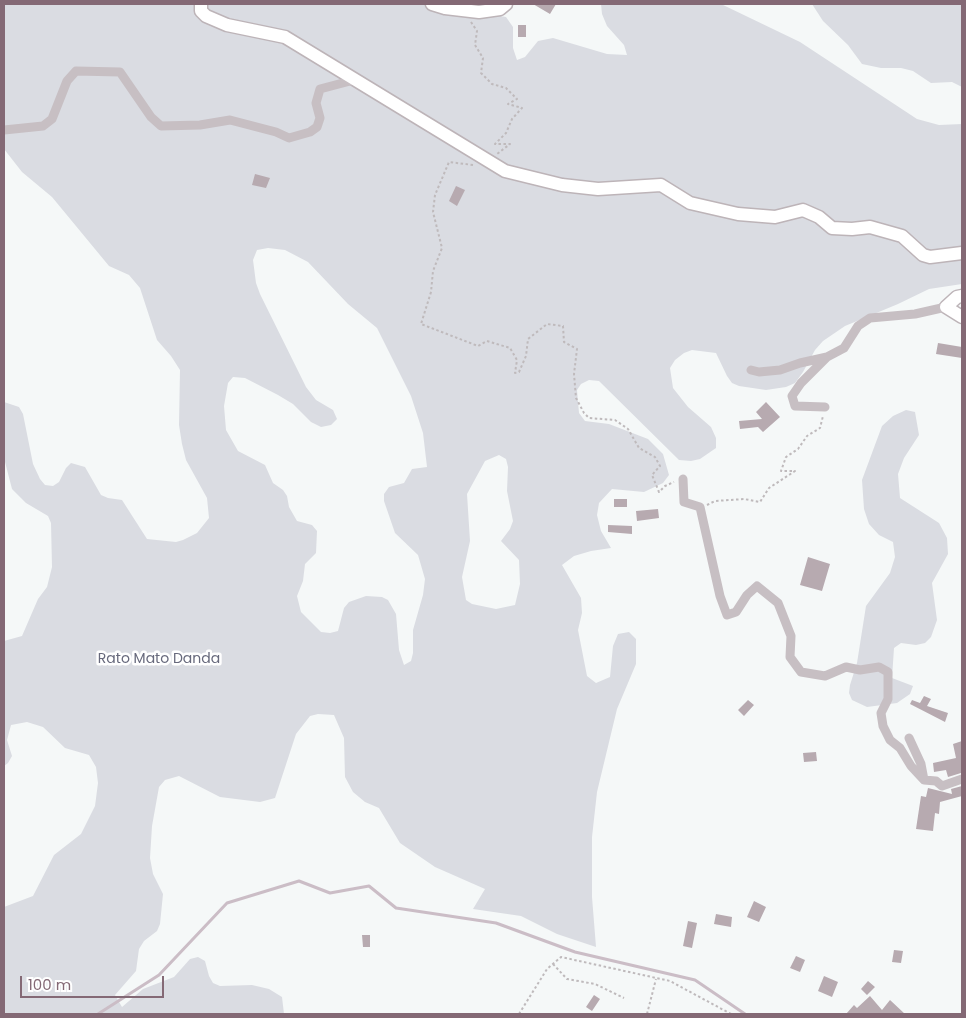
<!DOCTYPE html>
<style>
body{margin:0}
#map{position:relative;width:966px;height:1018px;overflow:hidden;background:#f5f8f8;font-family:Poppins,sans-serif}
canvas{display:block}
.frame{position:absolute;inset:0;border:5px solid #846975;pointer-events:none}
.scale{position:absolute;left:20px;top:976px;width:144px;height:22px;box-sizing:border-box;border:2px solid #846975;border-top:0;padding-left:6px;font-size:15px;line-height:18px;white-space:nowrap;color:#846975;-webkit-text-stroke:4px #fff;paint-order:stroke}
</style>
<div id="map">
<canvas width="966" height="1018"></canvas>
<div class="frame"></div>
<div class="scale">100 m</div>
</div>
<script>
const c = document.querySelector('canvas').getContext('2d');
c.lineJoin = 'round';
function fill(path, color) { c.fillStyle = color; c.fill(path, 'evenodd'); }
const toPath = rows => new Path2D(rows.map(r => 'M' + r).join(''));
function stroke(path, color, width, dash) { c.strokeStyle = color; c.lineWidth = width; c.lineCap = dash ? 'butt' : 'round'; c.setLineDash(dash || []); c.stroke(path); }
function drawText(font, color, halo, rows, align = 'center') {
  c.font = font + ' Poppins,sans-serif'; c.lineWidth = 5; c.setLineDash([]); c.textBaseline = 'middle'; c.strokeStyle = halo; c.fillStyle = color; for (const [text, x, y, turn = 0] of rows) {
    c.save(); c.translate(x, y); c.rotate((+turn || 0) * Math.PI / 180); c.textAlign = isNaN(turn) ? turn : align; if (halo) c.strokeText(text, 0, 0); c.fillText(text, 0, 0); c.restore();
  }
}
fill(toPath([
 [4,4,461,4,471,11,506,17,513,27,513,48,517,60,525,57,538,41,553,38,607,54,627,55,624,45,607,26,602,14,601,4,721,4,800,42,917,119,939,125,962,124,962,284,929,289,898,304,845,326,823,341,815,350,803,372,795,383,786,387,766,390,739,386,732,383,727,376,716,353,692,350,684,353,675,360,670,368,673,388,688,407,711,427,716,438,716,448,700,459,691,461,679,460,599,381,589,380,581,384,577,390,579,413,585,421,609,424,648,439,663,454,669,475,663,483,644,492,612,489,599,503,597,515,601,531,611,548,591,551,574,556,562,565,581,598,582,613,578,630,587,676,596,683,610,677,613,646,618,634,629,632,636,639,636,664,617,709,597,792,592,837,592,897,596,947,557,934,521,916,473,909,485,889,435,867,400,843,379,808,365,802,353,792,345,777,344,738,334,715,318,714,310,716,296,734,275,798,260,802,220,797,179,776,165,780,159,787,152,826,150,858,153,874,163,894,160,924,157,931,144,941,139,949,136,971,115,995,122,1007,143,989,174,977,190,959,198,957,205,961,209,976,213,983,220,986,252,985,269,989,282,997,284,1014,4,1014,4,907,33,896,54,855,81,834,95,806,98,783,96,767,89,755,65,748,43,727,27,722,11,725,7,740,12,756,8,763,4,766,4,641,22,636,38,599,47,587,52,567,51,523,48,516,26,503,12,489,4,458,4,402,19,407,23,414,33,464,40,479,45,485,53,486,59,482,66,468,71,463,85,467,101,495,108,498,122,500,147,539,176,542,183,540,197,533,209,518,207,498,186,460,182,444,179,425,180,370,171,356,157,340,140,288,129,275,109,266,52,197,22,172,4,149],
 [268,248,285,250,308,262,348,304,377,328,411,396,423,433,427,467,412,469,404,483,389,487,384,494,384,501,395,533,418,555,425,579,423,595,413,630,413,653,411,661,404,665,399,650,396,614,388,600,382,597,366,596,349,602,344,608,338,631,330,633,321,632,301,612,297,596,303,581,305,564,316,553,317,531,312,525,297,521,289,507,287,496,283,490,273,483,265,465,238,451,226,430,224,406,228,383,233,377,245,378,278,395,293,404,311,422,321,427,331,425,337,419,333,410,316,400,306,387,260,294,256,283,253,260,257,250],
 [499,455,506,459,508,467,507,491,513,521,510,529,501,541,519,560,520,584,515,605,496,609,472,604,466,600,462,577,470,541,467,494,485,461],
 [812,4,962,4,962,87,952,82,931,83,913,71,901,68,881,68,862,64,848,45,823,21],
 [906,410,915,412,919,435,904,458,898,474,900,498,939,523,947,538,948,554,932,583,937,620,931,637,925,643,916,645,901,643,894,648,892,678,913,686,910,694,897,703,867,707,852,700,849,693,850,685,857,663,866,606,890,573,895,557,893,542,879,535,869,524,864,509,862,480,882,426,893,416]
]), '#dadce2');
stroke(toPath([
 [98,1014,159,975,227,903,299,881,330,893,369,886,396,908,496,923,575,952,695,980,745,1014]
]), '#cbbdc6', 3);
fill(toPath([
 [533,4,556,4,550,14],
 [518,25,526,25,526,37,518,37],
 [255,174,270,178,266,188,252,185],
 [456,186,465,190,457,206,449,201],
 [938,343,962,347,962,358,936,354],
 [766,402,780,417,763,432,758,427,740,429,739,421,762,419,756,412],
 [614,499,627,499,627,507,614,507],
 [658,509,659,518,637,521,636,511],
 [608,525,632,526,632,534,608,532],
 [808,557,830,564,822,591,800,585],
 [924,696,931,699,927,706,948,713,945,722,910,704,912,700,920,703],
 [748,700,754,705,744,716,738,710],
 [962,741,961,773,948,777,946,770,934,772,933,763,956,758,953,744],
 [816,752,817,761,804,762,803,753],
 [962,786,962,796,940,802,939,814,935,813,933,831,916,829,921,796,926,797,928,788,952,794,951,789],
 [754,901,766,907,759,922,747,917],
 [716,914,732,917,731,927,714,924],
 [688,921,697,923,692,948,683,946],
 [362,935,370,935,370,947,363,947],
 [894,950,903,951,901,963,892,962],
 [796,956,805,960,800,972,790,968],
 [824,976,838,982,832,997,818,991],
 [868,981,875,987,867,995,861,989],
 [594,995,600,999,592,1011,586,1007],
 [870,996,882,1010,890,1000,905,1014,846,1014,854,1005,857,1008]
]), '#b7aab0');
const secondary = toPath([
 [201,4,201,11,206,16,227,25,285,37,505,171,562,185,598,189,661,185,690,203,738,214,775,217,803,210,819,217,832,228,852,229,870,227,902,236,923,255,930,257,962,253],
 [432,4,445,8,479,12,500,9,506,4],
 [962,296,957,297,946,307,962,317]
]);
stroke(secondary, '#bdb4b8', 15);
stroke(toPath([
 [471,22,477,31,475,45,483,58,481,73,492,84,506,88,517,99,508,104,522,108,512,119,506,133,495,144,510,144,497,154],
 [473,165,449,162,435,195,433,212,442,248,433,271,431,292,421,324,478,346,487,341,510,348,517,360,515,373,519,372,526,356,528,339,547,324,563,326,564,342,577,349,574,374,576,398,584,413,589,418,615,420,628,429,639,448,655,457,660,466,652,475,659,492,665,486,674,482],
 [707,505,715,501,744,499,760,502,769,488,795,471,781,471,786,457,798,449,807,436,820,428,823,416],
 [553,964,567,979,595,984,624,998],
 [519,1014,547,969,561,957,670,981,731,1014],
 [647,1014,656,979]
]), '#bfbabc', 2, [2.5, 2.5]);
stroke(toPath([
 [4,130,43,126,52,119,67,81,76,71,120,72,151,117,161,126,200,125,230,120,276,132,289,138,310,132,317,127,320,118,316,103,320,89,354,80],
 [751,370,759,372,780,370,800,363,827,357],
 [825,407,795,406,792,396,801,383,827,357,844,348,858,326,870,318,915,314,946,307],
 [683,479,684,502,700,507,720,596,727,615,736,612,747,595,757,586,778,603,791,636,790,657,801,672,825,676,846,667,860,670,879,667,888,672,888,699,881,713,883,726,890,740,900,748,911,766,924,780,936,781,942,786,962,779],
 [909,738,921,764,924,780]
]), '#c7bfc3', 9);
stroke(secondary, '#fff', 12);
drawText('14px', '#67697c', '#fff', [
 ["Rato Mato Danda",159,659]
]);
</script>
